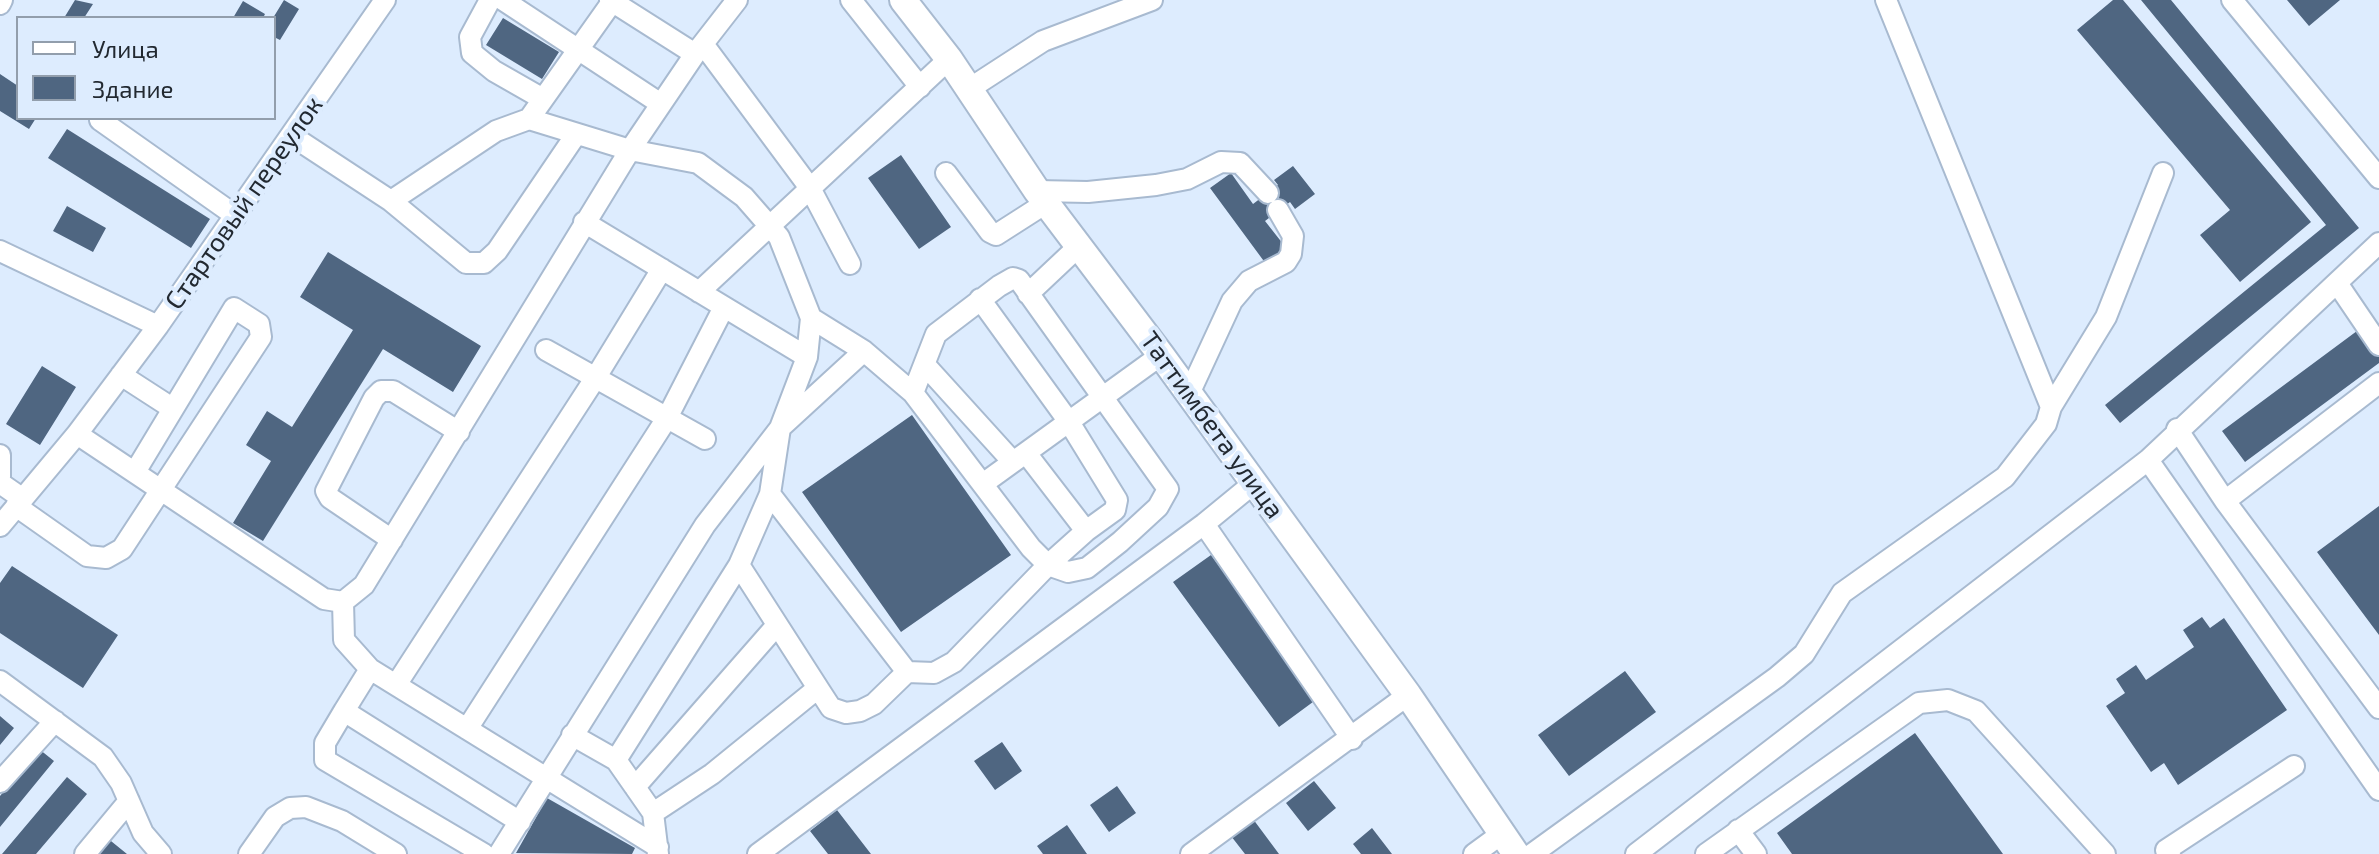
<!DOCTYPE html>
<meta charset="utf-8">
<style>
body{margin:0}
#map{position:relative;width:2379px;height:854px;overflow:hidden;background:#ddecfe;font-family:"Exo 2",sans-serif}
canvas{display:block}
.legend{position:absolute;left:16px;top:16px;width:260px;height:104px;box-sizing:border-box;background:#ddecfe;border:2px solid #929eac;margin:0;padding:10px 14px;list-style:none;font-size:24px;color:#222931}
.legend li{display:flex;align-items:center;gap:16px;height:40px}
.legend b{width:40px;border:2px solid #929eac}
</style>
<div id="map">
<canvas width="2379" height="854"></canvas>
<ul class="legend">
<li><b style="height:10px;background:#fff"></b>Улица</li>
<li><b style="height:22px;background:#4f6681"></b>Здание</li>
</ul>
</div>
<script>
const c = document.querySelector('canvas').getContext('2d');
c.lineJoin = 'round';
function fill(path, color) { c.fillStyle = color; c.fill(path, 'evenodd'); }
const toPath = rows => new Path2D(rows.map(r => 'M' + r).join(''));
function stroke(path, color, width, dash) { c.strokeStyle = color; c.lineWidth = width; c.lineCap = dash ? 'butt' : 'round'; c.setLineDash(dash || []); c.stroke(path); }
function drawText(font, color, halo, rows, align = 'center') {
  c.font = font + ' "Exo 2",sans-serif'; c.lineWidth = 8; c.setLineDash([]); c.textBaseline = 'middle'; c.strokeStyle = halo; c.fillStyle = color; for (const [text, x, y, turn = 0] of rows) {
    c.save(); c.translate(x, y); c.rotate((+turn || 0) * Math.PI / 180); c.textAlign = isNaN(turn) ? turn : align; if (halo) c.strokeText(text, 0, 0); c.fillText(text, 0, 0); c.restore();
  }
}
fill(toPath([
 [75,0,93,4,84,18,64,18],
 [284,0,299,9,280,40,274,37,273,18],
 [2113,0,2123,0,2311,222,2240,282,2200,235,2230,210,2077,30],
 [2141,0,2171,0,2359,228,2120,423,2105,405,2326,225],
 [2287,0,2340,0,2309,26],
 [243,1,265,14,263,18,233,18],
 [503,18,559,52,542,79,486,45],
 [0,74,18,86,18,118,36,118,29,129,0,111],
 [67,129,210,219,191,248,48,158],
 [901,155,951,227,919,249,868,178],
 [1293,166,1315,194,1295,209,1290,202,1265,221,1287,249,1266,264,1210,188,1231,173,1253,204,1278,185,1274,180],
 [67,206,106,228,93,252,53,231],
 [328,252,481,346,453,392,383,349,263,541,233,523,271,461,246,445,267,411,292,427,353,330,300,297],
 [2361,328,2379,353,2379,363,2245,462,2222,431],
 [42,366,76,387,40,445,6,424],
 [912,415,1011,555,901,632,802,492],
 [2379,506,2379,635,2317,552],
 [1211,555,1317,699,1279,727,1173,582],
 [12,566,118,635,83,688,0,633,0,583],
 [2202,617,2210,628,2224,618,2287,710,2178,785,2164,763,2151,772,2106,706,2125,693,2116,679,2136,665,2146,680,2194,647,2183,630],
 [1625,671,1656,712,1569,776,1538,735],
 [0,716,14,728,0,745],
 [1915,733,2003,854,1792,854,1777,833],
 [1002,742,1022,771,995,790,974,761],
 [39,749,54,761,0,827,0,796],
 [67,777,87,794,36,854,2,854],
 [1314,781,1336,808,1308,831,1286,803],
 [1117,786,1136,813,1109,832,1090,805],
 [547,798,635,848,632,854,516,853],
 [837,810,871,854,828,854,810,831],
 [1253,819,1279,854,1245,854,1231,836],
 [1067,825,1087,854,1043,854,1037,846],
 [1372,828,1392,854,1361,854,1353,844],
 [106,837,127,854,92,854]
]), '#4f6681');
const minor = toPath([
 [490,0,470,37,472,53,494,71,543,99],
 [503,0,661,104],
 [610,0,695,54],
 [851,0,920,87],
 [2232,0,2379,178],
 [0,4,2,0],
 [703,44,810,188,850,264],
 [969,89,1043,41,1152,0],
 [529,119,612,2],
 [100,120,236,216],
 [292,136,391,201,496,131,529,119,630,150,698,163,744,197,779,237,811,318,807,357,780,428,770,494,739,565,616,760],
 [946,173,990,232,996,235,1046,203],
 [1037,191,1088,192,1156,185,1187,179,1221,162,1240,163,1268,193],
 [391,201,466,263,484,263,497,251,575,136],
 [584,222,807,357],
 [0,251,158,326],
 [2337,283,2379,345],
 [699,292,949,59],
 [1028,294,1079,246],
 [980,299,1069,422,1117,500,1115,510,1086,531],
 [546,350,705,439],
 [925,365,1013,462],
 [121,375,172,408],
 [913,393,936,334,999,286,1013,278,1019,280,1168,489,1158,507,1120,542,1087,568,1068,572,1048,565,1086,531,1026,453],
 [1188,396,1232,301,1249,281,1286,262,1291,254,1293,236,1278,210],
 [2051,407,2106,317,2163,173],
 [2177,429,2225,501,2379,708],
 [77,434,324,599,343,602,364,585,630,150,695,54,737,0],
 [0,455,0,477],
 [2148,460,2379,790],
 [0,483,23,499],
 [984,483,1161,355],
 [770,494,907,672],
 [2225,501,2379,383],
 [16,506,87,556,106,558,122,549,261,337,259,324,234,308,135,472],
 [1204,524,1352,739],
 [0,526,77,434,158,326,385,0],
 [392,540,330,498,326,491,374,398,381,391,393,391,459,432],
 [739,565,818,688],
 [343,602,344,640,370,669,344,711,520,822],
 [370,669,658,847],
 [0,681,103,757,121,783,143,833,161,854],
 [396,685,596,377,662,269],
 [344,711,325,743,325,760,484,854],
 [467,729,667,418,724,307],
 [572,735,616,760,653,813],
 [0,782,55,721],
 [635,787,777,625],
 [1738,830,1756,854],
 [85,854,129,801],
 [249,854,275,817,290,808,306,807,342,821,396,854],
 [499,854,705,525,780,428,864,351],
 [658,854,653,813,712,774,818,688,831,708,846,713,860,711,874,704,907,672,934,673,954,662,1048,565,1031,548,913,393,864,351,811,318],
 [758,854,1204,524,1254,483],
 [1191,854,1408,695],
 [1474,854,1500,835],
 [1532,854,1777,677,1804,654,1842,593,2005,477,2046,424,2051,407,1886,0],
 [1636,854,2148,460,2379,243],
 [1706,854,1919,703,1948,700,1976,711,2105,854],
 [2170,854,2166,850,2294,766]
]);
const major = toPath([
 [903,0,949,59,1037,191,1161,355,1408,695,1516,854]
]);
stroke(minor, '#a8bad0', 24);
stroke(major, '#a8bad0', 30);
stroke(minor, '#fff', 20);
stroke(major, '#fff', 26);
drawText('26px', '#222931', '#ddecfe', [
 ["Стартовый переулок",244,203,-55],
 ["Таттимбета улица",1212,425,54]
]);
</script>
